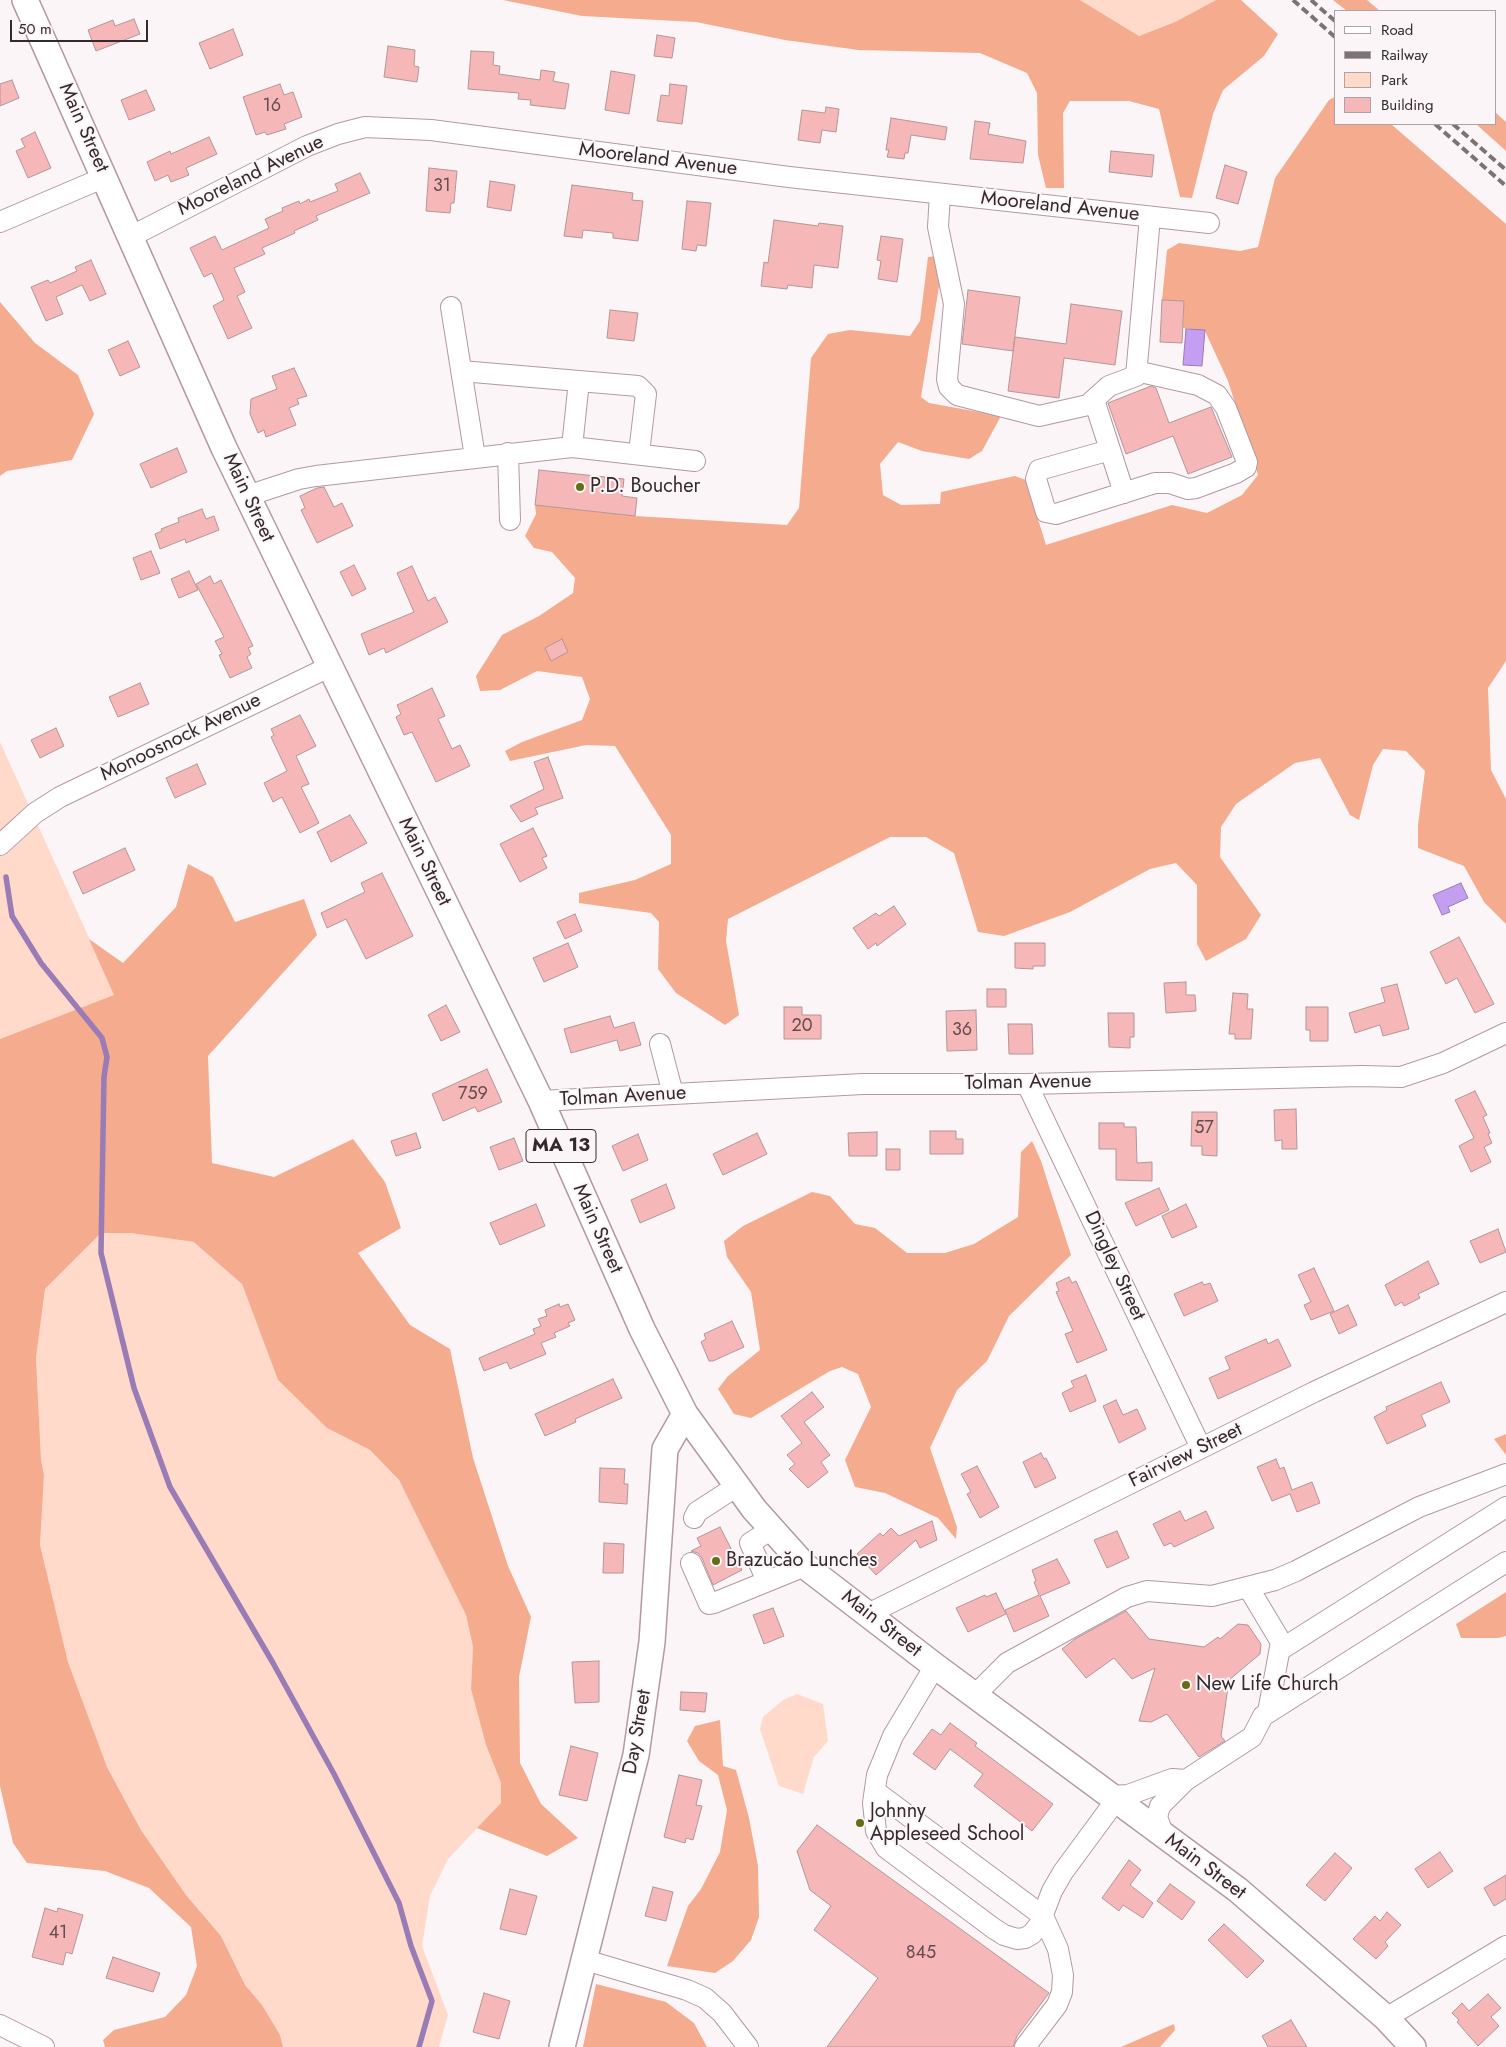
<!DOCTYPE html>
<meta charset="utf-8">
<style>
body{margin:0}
#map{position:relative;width:1506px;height:2047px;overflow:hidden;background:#fbf5f7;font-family:Jost,sans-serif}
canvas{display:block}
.legend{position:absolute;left:1334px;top:10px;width:162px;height:115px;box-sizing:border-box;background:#fbf5f7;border:1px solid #aba3a6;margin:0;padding:6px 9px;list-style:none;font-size:15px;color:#34292d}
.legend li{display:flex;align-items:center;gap:10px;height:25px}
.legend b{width:25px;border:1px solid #aba3a6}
.scale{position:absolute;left:10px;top:20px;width:138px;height:22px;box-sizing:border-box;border:2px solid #34292d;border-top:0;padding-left:6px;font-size:15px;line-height:18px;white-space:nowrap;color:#34292d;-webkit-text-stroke:4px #fbf5f7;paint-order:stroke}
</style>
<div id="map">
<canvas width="1506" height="2047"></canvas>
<ul class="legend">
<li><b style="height:6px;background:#fff"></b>Road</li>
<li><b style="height:6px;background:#7c7376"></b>Railway</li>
<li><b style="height:14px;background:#ffd9ca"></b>Park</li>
<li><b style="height:14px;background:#f5b7b7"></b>Building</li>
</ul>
<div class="scale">50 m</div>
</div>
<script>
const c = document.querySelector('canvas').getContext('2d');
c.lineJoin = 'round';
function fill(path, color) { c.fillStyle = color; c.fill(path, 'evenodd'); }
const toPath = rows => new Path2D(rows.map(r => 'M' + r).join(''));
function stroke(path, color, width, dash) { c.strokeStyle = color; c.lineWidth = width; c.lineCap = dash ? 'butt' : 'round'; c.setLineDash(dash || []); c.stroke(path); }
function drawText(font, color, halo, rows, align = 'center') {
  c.font = font + ' Jost,sans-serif'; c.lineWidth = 4; c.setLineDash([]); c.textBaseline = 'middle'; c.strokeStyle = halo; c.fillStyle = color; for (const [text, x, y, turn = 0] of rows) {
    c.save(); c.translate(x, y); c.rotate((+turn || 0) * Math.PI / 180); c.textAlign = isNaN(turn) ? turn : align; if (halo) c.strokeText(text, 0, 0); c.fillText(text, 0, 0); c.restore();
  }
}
fill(toPath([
 [1080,0,1216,0,1175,22,1139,36],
 [0,742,115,995,0,1039],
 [101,1233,131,1233,201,1243,242,1284,278,1380,327,1428,370,1450,399,1480,466,1615,473,1647,471,1689,486,1745,501,1783,501,1803,448,1859,430,1896,422,1946,448,2015,439,2047,283,2047,280,2035,262,2005,245,1985,221,1936,186,1895,141,1830,107,1767,68,1662,40,1545,44,1475,41,1460,36,1358,45,1289],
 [797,1694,823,1704,828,1741,814,1757,803,1794,779,1786,760,1729,763,1717,783,1700]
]), '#ffd9ca');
fill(toPath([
 [503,0,1080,0,1139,36,1175,22,1216,0,1241,0,1278,34,1264,56,1223,90,1213,114,1192,198,1180,197,1159,109,1129,101,1070,101,1063,113,1064,188,1046,188,1038,155,1037,93,1027,73,980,53,859,50,785,40,696,22,582,16],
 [1333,0,1367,0,1380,11,1347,11],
 [1335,97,1335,124,1391,124,1506,224,1506,661,1488,688,1491,770,1506,799,1506,924,1484,902,1464,866,1418,848,1418,825,1425,771,1406,751,1383,749,1373,765,1359,820,1350,815,1320,758,1295,763,1236,804,1221,827,1220,857,1261,915,1246,939,1206,961,1197,944,1197,885,1176,863,1150,869,1070,912,1004,936,978,932,954,853,926,837,890,837,728,919,726,941,739,1015,725,1025,676,993,658,969,659,922,651,913,579,903,579,893,635,880,671,864,671,835,615,746,586,745,510,761,505,751,522,742,582,720,590,699,582,677,537,671,500,690,480,691,476,676,502,635,539,616,573,593,575,578,552,552,534,548,525,536,536,514,535,505,635,516,787,525,799,508,811,358,828,334,850,330,910,336,920,321,928,257,938,256,942,268,921,397,929,403,1001,416,982,451,969,459,922,451,898,442,880,464,883,495,901,505,940,504,941,492,1015,476,1026,480,1046,545,1172,505,1207,513,1242,495,1258,475,1228,381,1205,331,1183,328,1184,301,1162,300,1167,250,1179,243,1240,251,1258,247,1275,178,1329,100],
 [1495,112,1506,122,1506,151,1476,124,1495,124],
 [0,302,35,343,78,375,94,414,72,460,7,471,0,476],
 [188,864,213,877,235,922,304,899,317,935,208,1056,212,1163,274,1177,353,1139,385,1182,401,1228,358,1253,410,1325,450,1349,473,1458,508,1566,531,1617,519,1677,520,1763,541,1804,578,1838,547,1856,477,1828,501,1803,501,1783,486,1745,471,1689,473,1647,466,1615,399,1480,370,1450,327,1428,278,1380,242,1284,194,1242,131,1233,101,1233,45,1289,36,1358,41,1460,44,1475,40,1545,68,1662,107,1767,141,1830,186,1895,221,1936,245,1985,262,2005,280,2035,283,2047,105,2047,103,2040,114,2030,165,2017,186,1995,197,1966,191,1927,149,1888,105,1871,27,1863,13,1843,0,1786,0,1039,114,995,89,939,123,963,176,907],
 [1032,1141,1041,1161,1071,1255,1009,1316,987,1361,957,1390,930,1448,957,1527,956,1539,938,1518,885,1493,855,1487,845,1460,871,1407,858,1374,842,1367,830,1371,751,1418,734,1414,718,1389,728,1376,760,1350,751,1292,727,1257,724,1241,743,1226,812,1192,830,1196,855,1224,875,1228,907,1253,945,1253,974,1244,1018,1217,1021,1152],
 [1506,1434,1506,1455,1494,1439],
 [1506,1592,1506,1636,1498,1638,1461,1638,1456,1624],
 [720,1720,723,1766,736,1770,749,1818,758,1866,759,1917,751,1940,733,1961,715,1973,667,1966,688,1906,701,1889,720,1852,727,1810,718,1775,699,1761,687,1741,695,1726],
 [596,1984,666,2002,694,2023,707,2047,583,2047],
 [1174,2024,1175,2030,1160,2047,1121,2047]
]), '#f5ab8d');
const water = toPath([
 [1186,329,1205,330,1202,366,1183,365,1186,329],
 [1461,883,1468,898,1448,907,1450,912,1442,915,1433,895,1461,883]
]);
fill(water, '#c49ef0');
stroke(water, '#997bb6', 1);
stroke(toPath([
 [6,877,12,916,41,963,102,1038,107,1057,104,1077,101,1253,134,1388,170,1487,273,1663,334,1774,399,1903,411,1946,432,2001,419,2047]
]), '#997bb6', 5.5);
const building = toPath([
 [134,19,140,34,96,51,88,30,113,20,115,26,134,19],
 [233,29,243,55,210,69,199,43,233,29],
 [657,35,675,38,672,58,654,56,657,35],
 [388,46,415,50,414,66,419,67,417,82,384,77,388,46],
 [471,51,494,52,493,65,500,66,499,74,540,80,541,70,555,72,553,81,569,84,565,109,530,105,531,100,518,99,519,93,468,89,471,51],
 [611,71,635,75,629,114,605,110,611,71],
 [12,80,19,98,0,106,0,84,12,80],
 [280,84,284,95,293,92,302,117,284,124,286,129,267,135,265,132,256,135,243,97,280,84],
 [670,84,687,86,682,124,657,121,661,95,669,96,670,84],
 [146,90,155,110,129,120,121,100,146,90],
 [826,107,839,109,836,132,822,130,820,143,798,140,802,110,825,113,826,107],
 [891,118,947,127,945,140,911,135,908,153,905,153,904,159,887,157,889,150,886,150,891,118],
 [975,121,990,123,988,134,1026,141,1023,163,970,159,975,121],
 [35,132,51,168,28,178,16,151,25,147,21,139,35,132],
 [209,137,217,154,186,168,189,175,171,182,168,175,155,181,147,162,170,151,171,154,209,137],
 [1111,151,1154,155,1152,177,1109,172,1111,151],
 [1225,165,1247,172,1238,204,1216,198,1225,165],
 [429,168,457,171,454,203,451,203,450,213,426,211,429,168],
 [360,173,370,193,316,216,318,220,294,231,295,233,262,248,265,254,234,268,245,292,237,296,252,328,228,339,213,306,224,300,212,273,204,277,190,248,215,236,222,250,269,228,265,219,283,211,282,208,299,201,300,204,309,199,310,202,338,191,335,184,360,173],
 [490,181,515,185,511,211,487,207,490,181],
 [572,185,633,193,632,200,643,201,638,241,613,238,613,233,583,230,582,238,564,236,572,185],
 [687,201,711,203,706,246,697,245,696,251,682,249,687,201],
 [774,220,818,226,819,223,843,226,838,268,814,265,812,288,788,285,787,289,761,286,764,262,768,263,774,220],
 [881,236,903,239,897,282,878,279,881,261,877,260,881,236],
 [91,260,106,294,90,301,82,285,56,297,63,314,46,321,31,287,48,280,50,283,77,271,75,267,91,260],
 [968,290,1020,297,1013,351,962,344,968,290],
 [1162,300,1184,301,1182,343,1160,342,1162,300],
 [1071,304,1122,311,1115,365,1064,358,1059,398,1008,391,1015,337,1066,344,1071,304],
 [610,310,638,313,634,341,607,338,610,310],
 [128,341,140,367,120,376,108,350,128,341],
 [294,368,307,396,297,399,299,404,289,408,296,425,266,437,264,430,258,433,250,414,251,399,277,389,272,376,294,368],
 [1151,386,1156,388,1169,423,1211,407,1232,457,1188,474,1173,436,1126,454,1108,403,1151,386],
 [177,448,187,472,151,488,140,464,177,448],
 [539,470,624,479,622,496,637,498,635,516,535,505,539,470],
 [324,487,334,507,342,503,353,526,317,543,301,510,305,508,300,496,317,488,324,487],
 [202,509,206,519,214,516,219,530,186,543,185,539,160,549,155,534,162,531,161,529,179,522,178,518,202,509],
 [151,551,160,573,141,580,133,558,151,551],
 [354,565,366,589,352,596,340,572,354,565],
 [412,566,428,601,435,597,448,622,386,653,384,648,369,655,361,634,414,612,397,573,412,566],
 [189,571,198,590,179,598,171,579,189,571],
 [210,576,214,584,221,580,253,646,248,648,251,654,247,657,252,668,230,678,219,655,222,654,215,641,224,637,196,584,210,576],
 [562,639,568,652,551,661,545,648,562,639],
 [140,683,149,704,118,717,109,697,140,683],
 [432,688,445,716,438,719,452,749,460,745,470,766,436,782,412,732,404,735,396,717,401,714,397,705,432,688],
 [300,715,316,746,296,756,309,784,301,787,319,823,300,833,282,797,273,802,264,783,287,771,271,737,274,735,271,729,300,715],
 [56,728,64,746,40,758,31,740,56,728],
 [548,757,563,798,535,808,538,814,521,822,510,806,544,789,534,762,548,757],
 [197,764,206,784,175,798,166,778,197,764],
 [350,815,367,843,331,862,317,832,350,815],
 [533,828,547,856,542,858,547,868,520,882,500,844,533,828],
 [125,848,135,870,83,894,73,872,125,848],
 [382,873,413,936,366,959,346,919,327,928,321,913,365,892,361,883,382,873],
 [894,906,906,924,877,946,876,943,868,949,853,928,876,913,879,916,894,906],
 [575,914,582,931,565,939,557,922,575,914],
 [1459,937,1494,1004,1475,1013,1457,978,1446,984,1430,952,1459,937],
 [568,943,578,967,544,982,533,958,568,943],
 [1015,943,1045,943,1045,966,1033,966,1033,969,1015,968,1015,943],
 [1186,982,1186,995,1195,995,1196,1011,1166,1013,1164,983,1186,982],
 [1397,984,1409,1029,1383,1036,1380,1025,1355,1033,1349,1013,1385,1002,1381,988,1397,984],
 [987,989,1006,989,1006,1007,987,1007,987,989],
 [1233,993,1248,994,1247,1009,1253,1009,1251,1039,1235,1039,1235,1034,1229,1034,1233,993],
 [446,1005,460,1032,441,1041,428,1015,446,1005],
 [784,1007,802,1007,802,1015,821,1015,821,1039,784,1039,784,1007],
 [1306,1007,1328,1007,1328,1041,1310,1041,1310,1030,1306,1030,1306,1007],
 [976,1010,977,1050,947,1051,946,1011,976,1010],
 [1108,1013,1134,1013,1134,1037,1130,1037,1130,1048,1109,1047,1108,1013],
 [610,1016,614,1028,634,1022,641,1045,620,1051,617,1040,571,1053,564,1029,610,1016],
 [1008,1024,1032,1024,1033,1054,1009,1054,1008,1024],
 [487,1069,502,1102,478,1112,475,1107,443,1121,432,1094,487,1069],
 [1475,1091,1487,1115,1483,1117,1490,1133,1488,1134,1492,1143,1484,1147,1491,1162,1471,1172,1459,1146,1474,1138,1455,1100,1475,1091],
 [1296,1109,1297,1149,1282,1149,1282,1140,1275,1141,1274,1110,1296,1109],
 [1192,1112,1217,1112,1217,1156,1202,1155,1202,1146,1191,1146,1192,1112],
 [1099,1123,1124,1123,1124,1127,1136,1127,1137,1163,1152,1162,1152,1181,1116,1180,1116,1149,1099,1149,1099,1123],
 [930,1131,956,1131,956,1139,963,1139,963,1154,930,1154,930,1131],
 [877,1132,877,1156,849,1156,848,1133,877,1132],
 [416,1133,421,1148,396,1156,391,1141,416,1133],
 [757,1133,767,1154,723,1175,713,1154,757,1133],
 [638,1134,648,1160,623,1171,612,1146,638,1134],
 [514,1138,523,1161,499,1170,490,1147,514,1138],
 [886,1149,900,1149,900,1170,886,1170,886,1149],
 [666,1184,675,1208,640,1223,631,1200,666,1184],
 [1159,1188,1169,1210,1136,1226,1125,1203,1159,1188],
 [536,1204,545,1226,500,1245,490,1223,536,1204],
 [1186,1204,1197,1227,1172,1238,1162,1216,1186,1204],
 [1498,1229,1506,1252,1480,1263,1470,1241,1498,1229],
 [1428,1261,1439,1284,1418,1294,1420,1298,1404,1306,1402,1302,1395,1306,1385,1285,1428,1261],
 [1314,1268,1334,1311,1311,1320,1304,1305,1311,1302,1298,1275,1314,1268],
 [1069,1277,1072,1283,1076,1281,1107,1350,1077,1363,1065,1334,1073,1331,1056,1292,1059,1291,1056,1283,1069,1277],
 [1202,1282,1204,1285,1210,1283,1218,1301,1184,1316,1174,1294,1202,1282],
 [559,1304,560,1307,568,1304,575,1320,568,1323,570,1326,554,1333,556,1337,541,1343,546,1354,510,1369,507,1362,484,1371,479,1358,535,1334,533,1329,541,1326,538,1319,547,1316,545,1310,559,1304],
 [1348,1305,1357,1325,1339,1334,1330,1314,1348,1305],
 [732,1321,744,1347,713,1361,709,1361,701,1342,706,1339,704,1334,732,1321],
 [1266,1339,1268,1344,1278,1339,1291,1366,1218,1399,1209,1378,1230,1369,1225,1357,1266,1339],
 [1086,1375,1096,1401,1070,1412,1062,1393,1074,1387,1071,1381,1086,1375],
 [613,1379,622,1398,575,1419,576,1422,545,1436,535,1414,613,1379],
 [1441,1382,1450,1402,1421,1415,1426,1426,1387,1444,1374,1417,1387,1410,1386,1407,1441,1382],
 [812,1392,824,1407,804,1422,830,1455,821,1462,828,1472,808,1488,789,1469,795,1464,787,1455,802,1443,781,1416,812,1392],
 [1116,1400,1123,1415,1137,1409,1146,1429,1119,1443,1103,1406,1116,1400],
 [1041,1453,1044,1459,1046,1458,1056,1478,1035,1488,1023,1462,1041,1453],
 [1276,1459,1280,1469,1284,1467,1292,1490,1312,1482,1320,1503,1297,1512,1290,1494,1272,1501,1257,1467,1276,1459],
 [977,1466,999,1507,980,1518,967,1494,971,1492,961,1474,977,1466],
 [600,1468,625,1469,624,1484,628,1484,627,1504,599,1502,600,1468],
 [1180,1511,1185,1521,1206,1511,1214,1528,1174,1547,1171,1543,1164,1546,1153,1524,1180,1511],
 [932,1521,937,1540,920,1548,916,1540,876,1575,857,1554,880,1533,883,1536,891,1528,899,1536,932,1521],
 [720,1527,742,1570,713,1585,702,1558,698,1553,691,1551,701,1546,697,1538,720,1527],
 [1117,1531,1129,1558,1107,1568,1094,1540,1117,1531],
 [604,1543,624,1544,623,1573,603,1573,604,1543],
 [1057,1559,1070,1583,1040,1596,1049,1616,1014,1632,1005,1610,1039,1595,1034,1582,1036,1581,1032,1570,1057,1559],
 [996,1593,1006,1614,968,1632,956,1608,985,1595,986,1597,996,1593],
 [773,1608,784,1636,764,1644,753,1615,773,1608],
 [1126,1611,1149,1639,1204,1647,1218,1637,1220,1639,1238,1624,1248,1625,1261,1644,1260,1654,1229,1680,1221,1736,1225,1741,1199,1757,1167,1714,1151,1722,1139,1721,1155,1668,1132,1679,1114,1658,1086,1678,1062,1649,1075,1639,1126,1611],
 [599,1661,599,1702,575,1703,572,1662,599,1661],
 [681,1692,707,1693,705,1712,680,1710,681,1692],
 [950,1723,977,1743,975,1746,1053,1804,1032,1831,974,1786,983,1774,950,1749,935,1770,913,1754,932,1729,941,1735,950,1723],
 [571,1746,598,1753,587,1801,559,1795,571,1746],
 [679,1775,702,1780,696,1805,702,1806,693,1840,686,1838,685,1843,664,1837,679,1775],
 [817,1825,1049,1993,1017,2036,1013,2047,827,2047,878,1978,814,1930,831,1906,810,1890,797,1851,817,1825],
 [1440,1852,1453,1871,1428,1888,1415,1869,1440,1852],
 [1335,1853,1352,1868,1325,1901,1306,1885,1335,1853],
 [1129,1860,1141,1870,1130,1885,1153,1903,1143,1918,1123,1905,1119,1911,1102,1898,1129,1860],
 [1506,1875,1506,1899,1494,1906,1484,1888,1506,1875],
 [1170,1884,1195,1902,1182,1920,1157,1901,1170,1884],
 [653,1887,673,1892,666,1921,645,1916,653,1887],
 [510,1889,537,1896,526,1935,500,1929,510,1889],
 [45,1908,57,1912,58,1908,83,1915,72,1954,66,1952,63,1965,32,1957,45,1908],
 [1387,1912,1401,1925,1385,1942,1388,1946,1376,1959,1353,1939,1375,1916,1380,1921,1387,1912],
 [1224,1924,1264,1961,1247,1978,1208,1940,1224,1924],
 [113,1957,160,1973,153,1992,106,1978,113,1957],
 [484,1993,510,2001,499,2039,473,2032,484,1993],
 [1488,1994,1501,2008,1491,2017,1499,2026,1478,2046,1457,2022,1459,2020,1452,2013,1462,2003,1469,2011,1488,1994],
 [1291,2020,1307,2047,1268,2047,1262,2036,1291,2020]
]);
fill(building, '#f5b7b7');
stroke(building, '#b49696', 1);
const minor = toPath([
 [940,194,938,227,954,304,947,379,949,387,957,395,1039,416,1088,405,1109,386,1136,376,1150,217],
 [0,222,105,177],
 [130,237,307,146,338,134,365,127,431,130,789,177,1209,223],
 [451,307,475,457],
 [461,371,638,386,646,394,639,453],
 [1094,400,1124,493],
 [572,447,579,381],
 [1110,450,1039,470,1036,479,1046,512,1056,514,1155,483,1170,483,1188,489,1196,488,1236,473,1246,467,1247,462,1226,408,1217,395,1198,385,1136,371],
 [508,453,510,520],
 [247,496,299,479,316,476,572,447,695,461],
 [0,845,35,813,60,797,329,667],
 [660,1044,673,1094],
 [1027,1084,1201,1448],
 [541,1101,863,1084,1027,1084,1362,1076,1401,1077,1443,1063,1506,1033],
 [694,1518,697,1512,737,1486],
 [691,1563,709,1604,714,1603,805,1566],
 [767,1581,750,1543,772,1529],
 [1248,1587,1281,1642,1268,1712],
 [868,1614,1314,1392,1506,1302],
 [1280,1650,1506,1507],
 [935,1666,893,1736,877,1775,873,1803,876,1831,886,1848,993,1928,1004,1935,1017,1939,1025,1938,1032,1934,1039,1925,1052,1891,1063,1872,1116,1800],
 [975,1695,1007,1663,1127,1597,1147,1591,1212,1596,1275,1580,1296,1571,1419,1507,1506,1474],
 [875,1791,1043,1916,1058,1949,1063,1975,1062,1992,1057,2005,1025,2047],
 [1110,1796,1128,1795,1172,1779,1186,1780],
 [1164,1836,1157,1817,1160,1806,1186,1780,1252,1737,1263,1716,1506,1562],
 [585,1960,687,1990,705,1998,722,2013,748,2047],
 [1386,2018,1506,1946],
 [0,2025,44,2047]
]);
const major = toPath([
 [25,0,224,448,541,1101,642,1329,685,1414,754,1509,805,1566,935,1666,1238,1890,1386,2018,1413,2047],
 [562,2047,636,1755,652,1642,665,1449,685,1414]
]);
stroke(minor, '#b498a3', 22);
stroke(major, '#b498a3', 28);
stroke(minor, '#fff', 20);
stroke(major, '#fff', 25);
stroke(toPath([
 [1293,0,1335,37],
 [1311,0,1335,21],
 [1435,124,1506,186],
 [1453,124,1506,170]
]), '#7c7376', 4, [8, 4]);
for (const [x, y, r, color] of [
 [580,487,5,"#636e16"],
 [716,1561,5,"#636e16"],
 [1186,1685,5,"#636e16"],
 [860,1823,5,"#636e16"]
]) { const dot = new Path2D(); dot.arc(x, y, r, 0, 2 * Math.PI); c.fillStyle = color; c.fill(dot); stroke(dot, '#fbf5f7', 2); }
drawText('18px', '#644c50', null, [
 ["16",272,107],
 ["31",442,187],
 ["20",802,1027],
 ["36",962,1031],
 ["759",473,1095],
 ["57",1204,1129],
 ["41",58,1934],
 ["845",921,1954]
]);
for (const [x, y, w] of [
 [561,1146,70]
]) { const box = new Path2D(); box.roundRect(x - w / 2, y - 16.5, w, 33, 4); c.fillStyle = '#fbf5f7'; c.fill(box); stroke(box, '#34292d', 1); }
drawText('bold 19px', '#34292d', null, [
 ["MA 13",561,1146]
]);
drawText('20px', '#34292d', '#fbf5f7', [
 ["Main Street",83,128,66],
 ["Mooreland Avenue",658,160,7],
 ["Mooreland Avenue",251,176,-26],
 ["Mooreland Avenue",1060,207,6],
 ["Main Street",248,498,65],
 ["Monoosnock Avenue",181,738,-26],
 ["Main Street",424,862,64],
 ["Tolman Avenue",1028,1083,-1],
 ["Tolman Avenue",623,1097,-3],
 ["Main Street",597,1229,66],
 ["Dingley Street",1114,1266,65],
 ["Fairview Street",1186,1456,-26],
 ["Main Street",881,1624,38],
 ["Day Street",638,1732,-80],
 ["Main Street",1205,1867,37]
]);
drawText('20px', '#34292d', '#fbf5f7', [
 ["P.D. Boucher",590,487],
 ["Brazucăo Lunches",726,1561],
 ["New Life Church",1196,1685],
 ["Johnny",870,1812],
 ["Appleseed School",870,1835]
], 'left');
</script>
